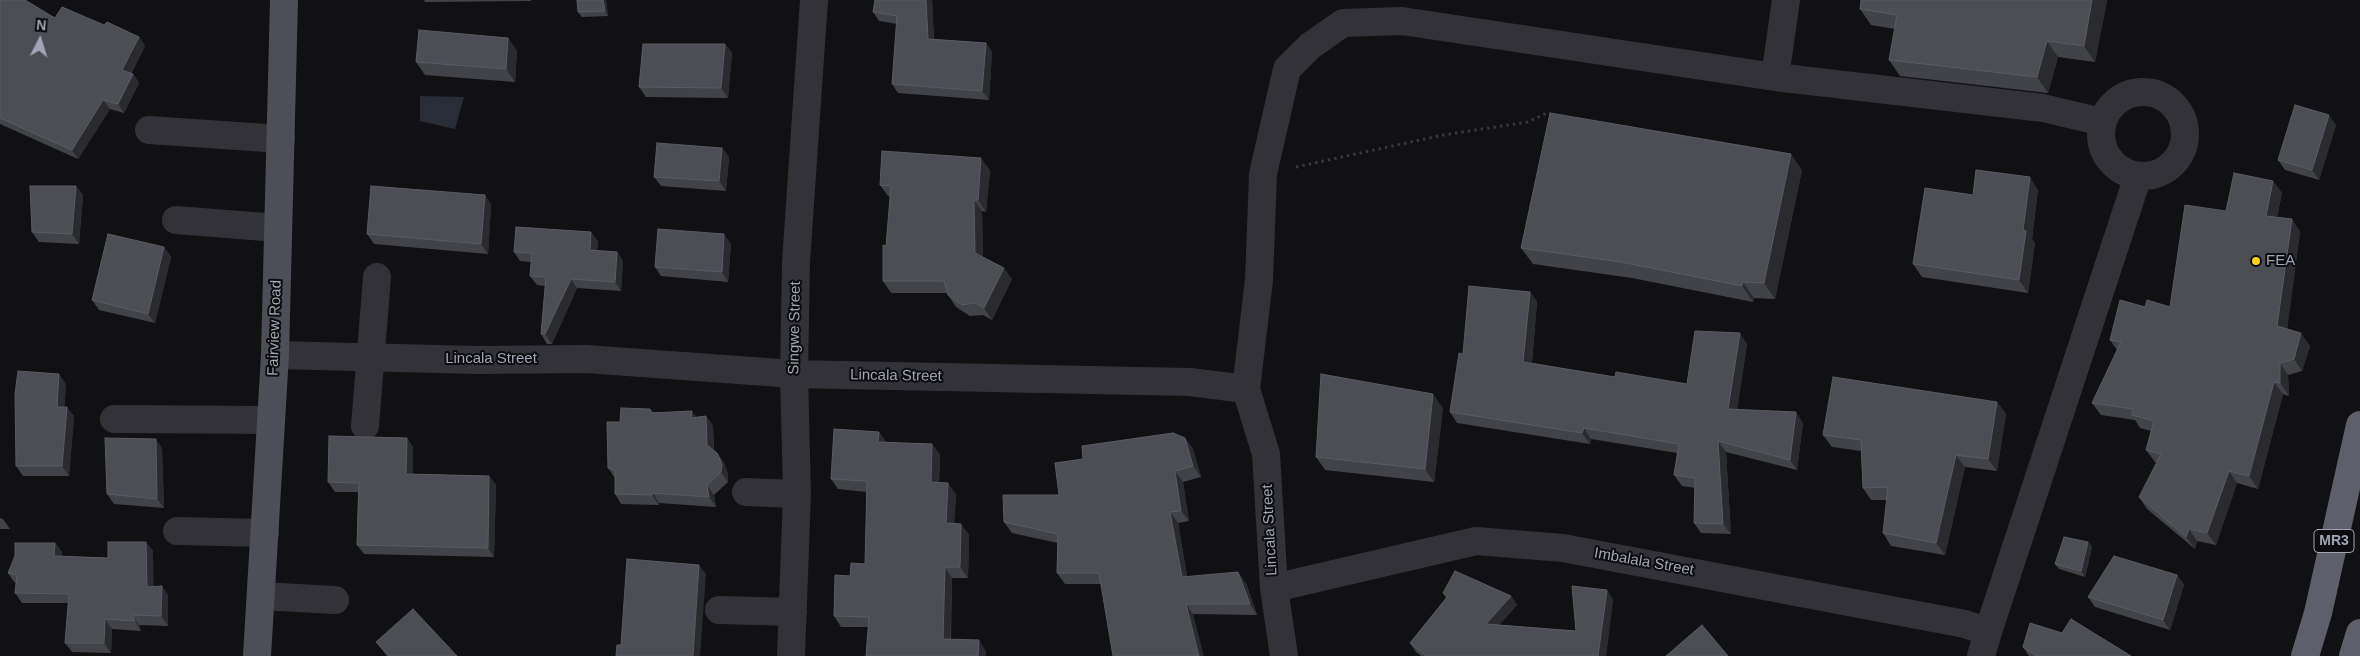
<!DOCTYPE html>
<style>
body{margin:0}
#map{position:relative;width:2360px;height:656px;overflow:hidden;background:#111113;font-family:Arial,sans-serif}
canvas{display:block}
.north{position:absolute;left:15px;top:15px;width:50px;height:50px;-webkit-text-stroke:4px #0c0c0e;paint-order:stroke;rotate:5deg;font-size:14px;font-weight:700;line-height:20px;text-align:center;color:#a1a5b5}
.north::after{content:'';display:block;margin:auto;width:18px;height:22px;background:#a1a5b5;clip-path:polygon(50% 0,100% 100%,50% 72%,0 100%)}
</style>
<div id="map">
<canvas width="2360" height="656"></canvas>
<div class="north">N</div>
</div>
<script>
const c = document.querySelector('canvas').getContext('2d');
c.lineJoin = 'round';
function fill(path, color) { c.fillStyle = color; c.fill(path, 'evenodd'); }
const toPath = rows => new Path2D(rows.map(r => 'M' + r).join(''));
function stroke(path, color, width, dash) { c.strokeStyle = color; c.lineWidth = width; c.lineCap = dash ? 'butt' : 'round'; c.setLineDash(dash || []); c.stroke(path); }
function drawText(font, color, halo, rows, align = 'center') {
  c.font = font + ' Arial,sans-serif'; c.lineWidth = 4; c.setLineDash([]); c.textBaseline = 'middle'; c.strokeStyle = halo; c.fillStyle = color; for (const [text, x, y, turn = 0] of rows) {
    c.save(); c.translate(x, y); c.rotate((+turn || 0) * Math.PI / 180); c.textAlign = isNaN(turn) ? turn : align; if (halo) c.strokeText(text, 0, 0); c.fillText(text, 0, 0); c.restore();
  }
}
fill(toPath([
 [420,96,464,97,455,129,420,121]
]), '#272e37');
stroke(toPath([
 [1296,167,1443,135,1528,122,1549,112]
]), '#38393f', 3, [2.5, 4]);
stroke(toPath([
 [1775,77,1786,0],
 '2101 134a42 42 0 1 1 84 0a42 42 0 1 1-84 0Z',
 [149,130,281,139],
 [176,220,278,228],
 [275,355,478,360,586,359,794,374,1190,382,1246,389,1266,454,1274,588,1284,656],
 [1246,389,1259,280,1263,174,1287,69,1310,46,1343,23,1402,21,1775,77,2043,108,2102,122],
 [114,419,271,420],
 [365,426,377,277],
 [746,492,797,494],
 [177,531,265,533],
 [1274,588,1476,541,1563,548,1965,624,1988,632,1981,656],
 [261,596,335,600],
 [719,610,793,612],
 [1988,632,2138,176],
 [791,656,797,494,794,374,796,262,814,0]
]), '#323238', 28);
stroke(toPath([
 [257,656,275,355,284,0]
]), '#4e4e58', 28);
stroke(toPath([
 [2305,656,2318,613,2360,425],
 [2353,656,2360,633]
]), '#5e5f6a', 28);
fill(toPath([
 [0,0,55,18,104,25,139,37,145,46,131,74,133,74,139,83,124,113,110,109,78,159,0,124],
 [424,0,531,0,531,1,425,2],
 [606,0,608,16,582,17,578,12],
 [875,0,932,0,934,39,986,43,992,52,989,100,898,93,892,84,897,24,879,21,873,12],
 [1861,0,2107,0,2095,62,2058,57,2048,93,1900,76,1889,60,1895,29,1871,25,1860,9],
 [508,38,517,51,515,82,425,75,416,62],
 [725,44,732,53,728,98,646,97,639,87],
 [2336,125,2319,180,2285,170,2278,160],
 [722,148,729,157,726,191,661,186,654,177],
 [990,170,986,212,982,211,983,257,1012,279,992,320,983,315,970,316,956,307,948,295,947,293,891,293,883,281,890,197,888,196,880,185],
 [1802,170,1775,299,1754,298,1753,302,1632,278,1533,264,1521,248],
 [2273,181,2282,193,2277,217,2292,219,2300,232,2287,329,2310,346,2302,371,2288,375,2289,396,2283,394,2258,489,2237,483,2216,545,2197,541,2195,549,2147,509,2139,497,2157,463,2155,462,2146,450,2151,431,2140,428,2135,420,2101,415,2092,403,2117,350,2110,340,2145,307,2170,307,2226,211],
 [76,186,83,195,79,244,39,242,32,232],
 [2038,190,2032,239,2035,243,2028,293,1922,277,1913,264],
 [485,195,491,205,488,254,374,244,367,234],
 [598,241,597,251,617,252,623,261,621,291,577,288,552,344,547,344,541,334,545,286,537,285,530,276,531,262,520,261,514,252],
 [731,244,728,282,661,276,655,267],
 [164,247,171,257,155,323,99,310,92,300],
 [1530,292,1537,302,1532,363,1615,377,1687,384,1747,344,1737,409,1803,423,1797,470,1726,452,1731,534,1701,533,1694,523,1695,488,1682,486,1674,475,1677,453,1591,439,1590,444,1457,423,1450,412,1463,354],
 [66,384,64,407,74,416,69,476,23,476,16,466],
 [1997,402,2006,414,1997,471,1965,467,1945,555,1891,546,1883,533,1887,500,1871,500,1863,488,1861,451,1832,447,1823,435],
 [1443,408,1434,482,1325,470,1316,457],
 [650,409,653,412,697,417,706,416,713,426,714,450,717,453,724,463,728,474,728,482,714,495,716,507,659,503,659,505,621,504,615,494,615,478,608,468,620,422],
 [879,432,886,442,940,454,939,482,956,494,954,524,961,524,969,535,968,578,952,578,951,639,986,651,986,656,866,656,868,627,841,627,834,616,850,576,865,564,867,492,838,489,831,479],
 [407,438,413,447,413,474,489,476,496,485,494,557,364,554,357,545,358,492,335,492,328,482],
 [1185,438,1193,449,1201,477,1183,482,1189,521,1178,523,1187,576,1246,583,1257,615,1193,614,1101,584,1065,584,1057,573,1058,543,1012,533,1004,522,1059,495,1083,459],
 [162,448,164,508,114,504,107,494],
 [0,518,3,519,10,529,0,529],
 [146,542,153,551,153,586,168,595,168,626,139,625,141,631,112,629,111,653,72,652,65,643,68,603,22,603,15,593,16,583,14,582,8,573,55,543,62,552,62,556,108,558],
 [2088,542,2092,547,2085,577,2059,569,2055,564],
 [2177,575,2184,585,2170,630,2095,607,2088,597],
 [1443,593,1511,596,1517,605,1499,625,1576,631,1613,599,1606,656,1421,656,1416,652,1410,643,1446,598],
 [376,642,457,656,387,656],
 [2023,647,2131,656,2029,656]
]), '#424249');
fill(toPath([
 [603,0,606,0,608,16,605,11],
 [926,0,932,0,934,48,928,39],
 [2092,0,2107,0,2095,62,2084,46],
 [139,37,145,46,128,79,122,70],
 [508,38,517,51,515,82,506,69],
 [2047,41,2058,57,2048,93,2037,77],
 [986,43,992,52,989,100,982,91],
 [725,44,732,53,728,98,721,88],
 [133,74,139,83,124,113,118,104],
 [103,100,110,109,78,159,72,150],
 [2329,115,2336,125,2319,180,2312,170],
 [722,148,729,157,726,191,719,181],
 [1791,154,1802,170,1775,299,1764,283],
 [981,158,990,170,986,212,978,200],
 [2030,177,2038,190,2032,239,2035,243,2028,293,2019,280,2023,230],
 [2273,181,2282,193,2275,228,2266,216],
 [76,186,83,195,79,244,72,234],
 [485,195,491,205,488,254,481,244],
 [974,200,982,211,983,265,975,253],
 [2292,219,2300,232,2286,339,2277,326],
 [591,232,598,241,596,259,590,250],
 [724,234,731,244,728,282,722,272],
 [164,247,171,257,155,323,148,314],
 [617,252,623,261,621,291,615,282],
 [1004,268,1012,279,992,320,984,308],
 [571,279,577,288,552,344,545,334],
 [1743,282,1754,298,1753,302,1742,286],
 [1530,292,1537,302,1531,372,1523,362],
 [1740,333,1747,344,1736,419,1728,409],
 [2301,333,2310,346,2302,371,2294,359],
 [2280,363,2288,375,2289,396,2280,383],
 [59,374,66,384,64,417,57,407],
 [2274,382,2283,394,2258,489,2249,476],
 [1433,394,1443,408,1434,482,1425,469],
 [1997,402,2006,414,1997,471,1988,459],
 [67,407,74,416,69,476,62,466],
 [692,411,699,420,691,418],
 [1796,412,1803,423,1797,470,1790,460],
 [706,416,713,426,714,454,707,445],
 [1584,428,1591,439,1590,444,1582,433],
 [879,432,887,443,878,442],
 [407,438,413,447,413,484,406,474],
 [1185,438,1193,449,1201,477,1193,466],
 [156,439,162,448,164,508,157,499],
 [1718,441,1726,452,1731,534,1723,524],
 [932,444,940,454,939,493,931,482],
 [717,453,724,463,728,474,728,482,721,472],
 [1956,455,1965,467,1945,555,1936,543],
 [1175,471,1183,482,1189,521,1181,511],
 [2229,471,2237,483,2216,545,2207,533],
 [489,476,496,485,494,557,488,548],
 [948,483,956,494,953,534,946,523],
 [707,485,714,495,716,507,709,497],
 [653,493,659,503,659,505,652,495],
 [1170,512,1178,523,1189,587,1182,577],
 [961,524,969,535,968,578,960,567],
 [2189,529,2197,541,2195,549,2186,537],
 [146,542,153,551,154,596,147,587],
 [2088,542,2092,547,2085,577,2081,571],
 [55,543,62,552,61,566,54,556],
 [699,565,706,574,700,656,693,656],
 [945,567,952,578,950,649,943,639],
 [1238,572,1246,583,1257,615,1250,604],
 [2177,575,2184,585,2170,630,2163,620],
 [162,586,168,595,168,626,161,616],
 [1607,590,1613,599,1606,656,1598,656],
 [1511,596,1517,605,1492,633,1486,624],
 [1186,604,1193,614,1204,656,1199,656],
 [132,615,139,625,141,631,135,621],
 [105,619,112,629,111,653,104,643],
 [979,640,986,651,986,656,978,656]
]), '#2a2a2f');
const building = toPath([
 [0,0,25,0,55,18,62,7,104,25,107,22,139,37,122,70,133,74,118,104,103,100,72,150,0,118,0,0],
 [577,0,603,0,605,11,578,12,577,0],
 [875,0,926,0,928,39,986,43,982,91,892,84,897,16,873,12,875,0],
 [1861,0,2092,0,2084,46,2047,41,2037,77,1889,60,1897,15,1860,9,1861,0],
 [419,30,508,38,506,69,416,62,419,30],
 [643,44,725,44,721,88,639,87,643,44],
 [2295,105,2329,115,2312,170,2278,160,2295,105],
 [1550,113,1791,154,1764,283,1743,282,1742,286,1621,262,1521,248,1550,113],
 [657,143,722,148,719,181,654,177,657,143],
 [882,151,981,158,978,200,974,200,975,253,1004,268,984,308,975,303,962,305,948,295,944,281,883,281,883,245,886,246,891,186,880,185,882,151],
 [1976,170,2030,177,2023,230,2026,231,2019,280,1913,264,1925,188,1973,195,1976,170],
 [2234,173,2273,181,2266,216,2292,219,2277,326,2301,333,2294,359,2280,363,2280,383,2274,382,2249,476,2229,471,2207,533,2189,529,2186,537,2139,497,2161,454,2146,450,2154,421,2132,415,2133,409,2092,403,2121,342,2110,340,2120,300,2145,307,2147,300,2170,307,2185,205,2226,211,2234,173],
 [30,186,76,186,72,234,32,232,30,186],
 [371,186,485,195,481,244,367,234,371,186],
 [516,227,591,232,590,250,617,252,615,282,571,279,545,334,541,334,546,277,530,276,532,253,514,252,516,227],
 [658,229,724,234,722,272,655,267,658,229],
 [108,234,164,247,148,314,92,300,108,234],
 [1469,286,1530,292,1523,362,1615,377,1616,372,1687,384,1695,331,1740,333,1728,409,1796,412,1790,460,1718,441,1723,524,1694,523,1695,478,1674,475,1679,444,1584,428,1582,433,1450,412,1459,353,1463,354,1469,286],
 [18,371,59,374,57,407,67,407,62,466,16,466,15,394,18,371],
 [1321,374,1433,394,1425,469,1316,457,1321,374],
 [1833,377,1997,402,1988,459,1956,455,1936,543,1883,533,1888,487,1863,488,1861,440,1823,435,1833,377],
 [621,408,650,409,651,413,692,411,691,418,706,416,707,445,717,453,722,464,721,472,707,485,709,497,653,493,652,495,615,494,615,470,608,468,607,422,620,422,621,408],
 [834,429,879,432,878,442,932,444,931,482,948,483,946,523,961,524,960,567,945,567,943,639,979,640,978,656,866,656,869,617,834,616,835,575,850,576,851,563,865,564,867,481,831,479,834,429],
 [1173,433,1185,438,1193,466,1175,471,1181,511,1170,512,1182,577,1238,572,1250,604,1186,604,1199,656,1113,656,1099,573,1057,573,1058,534,1004,522,1003,495,1059,495,1055,463,1083,459,1082,446,1173,433],
 [329,436,407,438,406,474,489,476,488,548,357,545,359,483,328,482,329,436],
 [105,438,156,439,157,499,107,494,105,438],
 [2064,537,2088,542,2081,571,2055,564,2064,537],
 [108,542,146,542,147,587,162,586,161,616,132,615,135,621,105,619,104,643,65,643,69,594,15,593,17,575,8,573,15,556,15,543,55,543,54,556,108,558,108,542],
 [2114,556,2177,575,2163,620,2088,597,2114,556],
 [627,559,699,565,693,656,616,656,617,645,621,645,627,559],
 [1455,571,1511,596,1486,624,1576,631,1572,586,1607,590,1598,656,1426,656,1410,643,1448,596,1443,593,1455,571],
 [413,609,457,656,389,656,376,642,413,609],
 [2071,619,2131,656,2037,656,2023,647,2030,623,2062,633,2071,619],
 [1702,625,1728,656,1666,656,1702,625]
]);
fill(building, '#4c4d55');
stroke(building, '#5a5b64', 1);
for (const [x, y, r, color] of [
 [2256,261,5,"#ffd11d"]
]) { const dot = new Path2D(); dot.arc(x, y, r, 0, 2 * Math.PI); c.fillStyle = color; c.fill(dot); stroke(dot, '#0c0c0e', 2); }
for (const [x, y, w] of [
 [2334,541,40]
]) { const box = new Path2D(); box.roundRect(x - w / 2, y - 11.5, w, 23, 4); c.fillStyle = '#0c0c0e'; c.fill(box); stroke(box, '#a1a5b5', 1); }
drawText('bold 14px', '#a1a5b5', null, [
 ["MR3",2334,541]
]);
drawText('15px', '#a1a5b5', '#0c0c0e', [
 ["FEA",2266,261]
], 'left');
drawText('15px', '#a1a5b5', '#0c0c0e', [
 ["Fairview Road",275,328,-88],
 ["Singwe Street",795,328,-89],
 ["Lincala Street",491,359],
 ["Lincala Street",896,376,1],
 ["Lincala Street",1270,530,-93],
 ["Imbalala Street",1644,562,10]
]);
</script>
